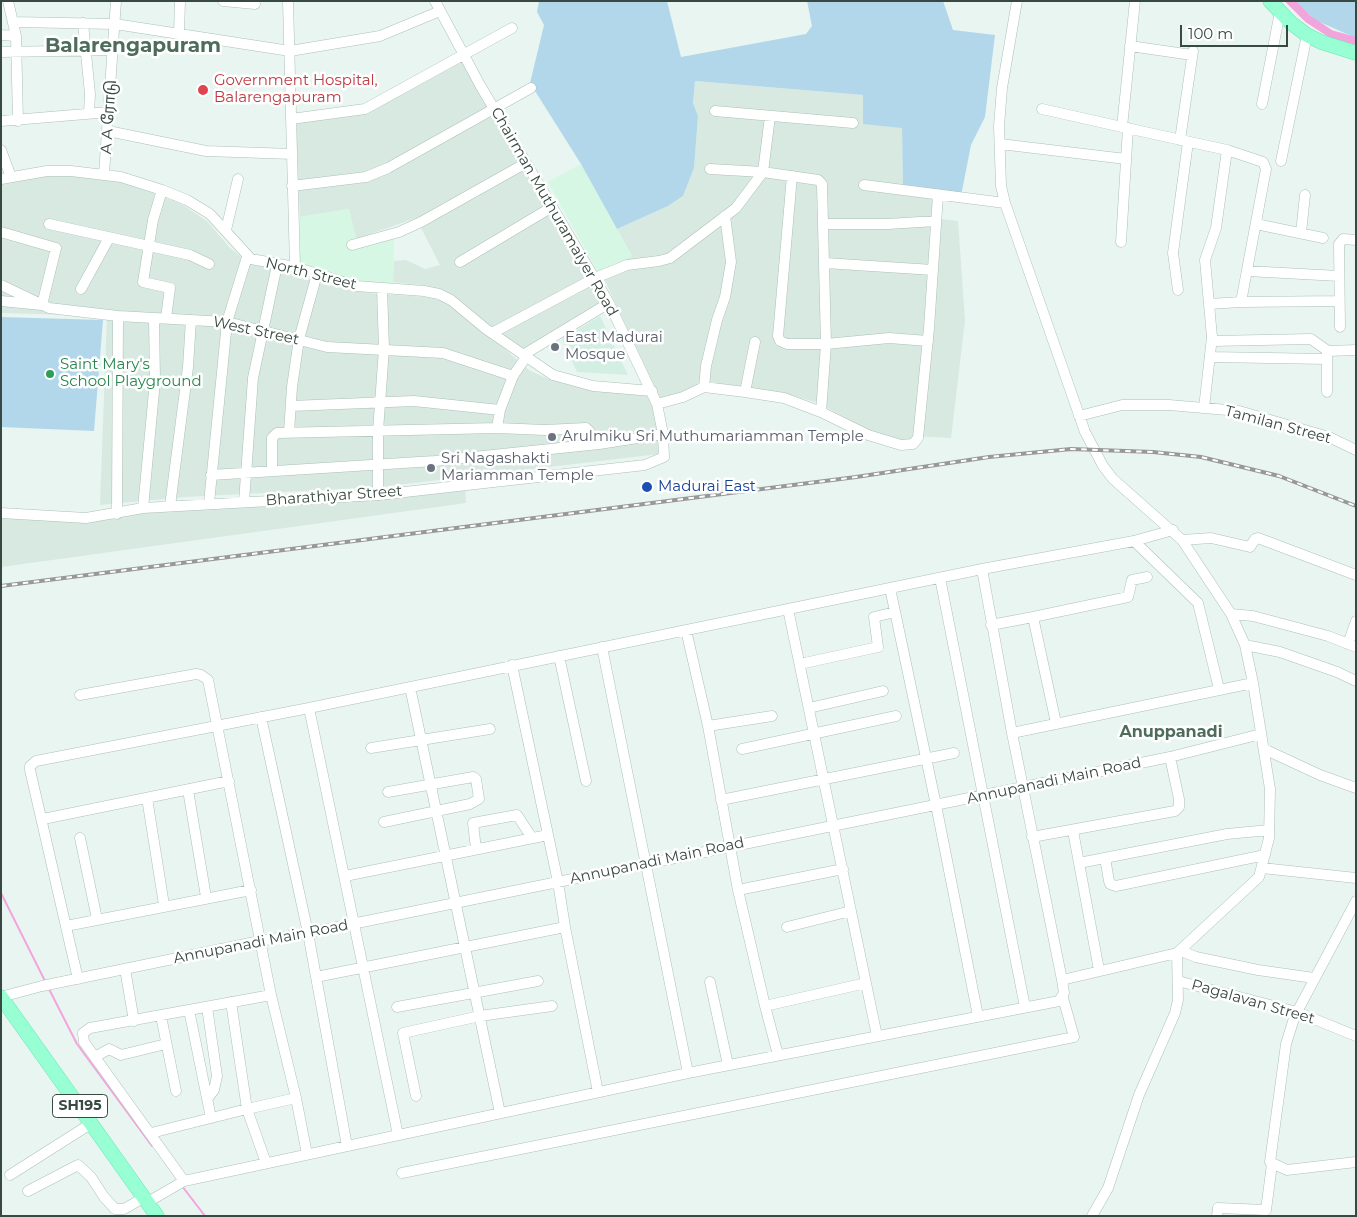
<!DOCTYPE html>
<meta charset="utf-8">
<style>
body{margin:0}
#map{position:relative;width:1357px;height:1217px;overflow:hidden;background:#e9f5f0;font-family:Montserrat,sans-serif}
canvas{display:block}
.frame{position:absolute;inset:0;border:2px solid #374940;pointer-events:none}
.scale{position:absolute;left:1180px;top:25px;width:108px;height:22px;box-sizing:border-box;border:2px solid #374940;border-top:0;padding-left:6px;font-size:15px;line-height:18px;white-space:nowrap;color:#374940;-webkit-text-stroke:4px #fff;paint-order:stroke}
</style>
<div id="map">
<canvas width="1357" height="1217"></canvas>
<div class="frame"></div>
<div class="scale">100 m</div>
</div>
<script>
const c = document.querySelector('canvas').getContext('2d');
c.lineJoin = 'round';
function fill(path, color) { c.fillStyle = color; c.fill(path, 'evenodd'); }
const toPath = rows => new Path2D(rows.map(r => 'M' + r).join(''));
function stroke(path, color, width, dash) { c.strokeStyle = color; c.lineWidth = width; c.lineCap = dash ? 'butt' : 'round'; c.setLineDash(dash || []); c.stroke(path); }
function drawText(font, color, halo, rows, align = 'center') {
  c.font = font + ' Montserrat,"Noto Sans Tamil",sans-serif'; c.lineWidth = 5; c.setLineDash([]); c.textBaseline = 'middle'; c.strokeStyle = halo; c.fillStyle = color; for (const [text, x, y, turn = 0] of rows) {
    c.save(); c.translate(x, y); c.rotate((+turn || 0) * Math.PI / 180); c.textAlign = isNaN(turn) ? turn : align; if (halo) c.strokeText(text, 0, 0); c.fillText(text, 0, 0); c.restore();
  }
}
fill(toPath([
 [462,62,606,302,522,354,460,300,446,292,429,286,393,282,394,261,406,260,425,269,440,265,416,218,356,239,349,209,300,217,296,123,365,114],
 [695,81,863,95,902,128,903,189,934,194,933,218,958,221,965,320,951,438,916,436,913,440,902,441,870,432,819,403,791,395,719,384,664,400,660,398,606,283,599,274,632,256,617,229,668,206,683,196,694,168,698,116,693,103],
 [69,175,114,179,180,203,208,222,229,247,245,260,322,284,369,293,425,297,443,301,472,320,530,371,551,380,588,388,652,395,656,405,659,454,380,487,185,497,100,505,107,316,1,313,1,184,31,177],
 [465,488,466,503,1,567,1,515,138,512]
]), '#d7e9e1');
fill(toPath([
 [581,164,632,256,599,274,548,182],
 [349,209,356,239,394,239,393,286,352,282,303,268,300,263,300,217]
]), '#d5f7e4');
fill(toPath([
 [600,316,628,375,577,372,562,339]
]), '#d3eee3');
fill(toPath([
 [539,1,667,1,681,57,806,34,812,26,807,1,943,1,953,30,995,35,985,117,971,145,961,196,903,189,902,128,863,124,863,95,695,81,693,103,698,116,694,168,683,196,668,206,617,229,581,164,530,83,544,25,537,12],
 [1294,1,1356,1,1356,38,1315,20],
 [1,317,103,320,94,431,1,427]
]), '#b2d7ea');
stroke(toPath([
 [1,893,45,981],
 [49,989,77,1044,152,1146],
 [182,1186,205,1216]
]), '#f2a5dc', 2);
stroke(toPath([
 [1290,1,1308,19,1331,34,1356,41]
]), '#f2a5dc', 8);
const minor = toPath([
 [8,1,16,36,18,121],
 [223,1,255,4],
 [288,1,295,267],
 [1017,1,1002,88,999,126,1001,186,1005,203,1085,432,1103,466,1113,479,1182,540,1231,614,1245,645,1253,683,1270,789,1269,838,1259,877,1177,953,1178,1000,1175,1013,1139,1095,1108,1188,1092,1216],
 [1135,1,1122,127,1227,150,1216,228,1205,260,1212,337,1204,408],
 [14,22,115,24,290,51,380,36,440,11],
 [83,23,90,94,89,113],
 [179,34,180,1],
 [1,35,16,36],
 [1130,46,1192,55],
 [1,52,113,50],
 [1262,104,1280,12],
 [1042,109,1122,127],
 [715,111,853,123],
 [291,119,365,109,512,28],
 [1,121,110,112],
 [108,131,206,151,292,154],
 [1180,140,1193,51],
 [1000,144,1126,159],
 [1,150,11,177],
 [1281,161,1307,35],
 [710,169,763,172,818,180,822,184,826,344,821,412],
 [104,174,116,1],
 [792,176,778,336,780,341,787,344,826,344,889,338,928,341],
 [1,179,47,171,71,171,121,177,162,190,187,200,210,214,251,259,295,267,356,286,424,291,439,294,451,300,486,329,553,375,593,386,652,391],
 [864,185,1005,203],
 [292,186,366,177,388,168,531,88],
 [162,190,153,220,143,282,170,288,166,318],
 [49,224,190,255,209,264],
 [825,224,888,224,936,221],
 [1256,224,1323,238],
 [226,230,238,179],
 [1,232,56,248,42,305,1,301],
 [1301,233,1305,195],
 [1121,242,1128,128],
 [352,245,399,232,421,222,526,163],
 [460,262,552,207],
 [825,263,933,270],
 [1247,271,1339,276],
 [1,285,49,308,118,316,227,322,327,347,443,353,513,376],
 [81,289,109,238],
 [1178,290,1173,253,1188,142],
 [1241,302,1339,301],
 [1209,304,1241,302,1266,169,1263,162,1227,150],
 [1340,327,1339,244,1343,239,1356,240],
 [492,333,595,278,627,265,659,261,670,258,736,208,763,172,770,116],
 [1212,341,1311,339,1328,351],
 [1328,351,1356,350],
 [523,355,609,303],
 [1210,357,1327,359],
 [704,387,706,366,717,320,725,297,731,262,725,216],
 [745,392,755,342],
 [1327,392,1327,354],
 [657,404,683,397,704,387,745,392,784,398,821,412,868,435,901,445,913,444,918,438,929,328,938,195],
 [291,406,414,401,500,410],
 [1079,416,1122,405,1169,405,1239,411,1329,437,1356,450],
 [497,428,545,430,586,428,590,432,591,445],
 [289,432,292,387,299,339,317,274],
 [272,471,272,438,277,433,497,428,500,410,513,376,526,357],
 [211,475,435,461,599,444,663,434],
 [378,495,378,431,384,349,382,288],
 [244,502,253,378,277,265],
 [209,503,227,322,247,257],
 [170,506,188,367,191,320],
 [143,508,155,381,154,318],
 [1,513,86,518,143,508,378,495,645,465,664,457,663,434,657,404,609,303,480,85,435,1],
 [117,514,118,316],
 [1182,540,1211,538,1250,547,1255,539,1258,538,1356,575],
 [1134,541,1198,603,1219,689],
 [982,569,1012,733,1062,980],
 [940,578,1025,1007],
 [890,588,936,805,978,1016],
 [788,609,877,1036],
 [1231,614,1253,616,1328,636,1356,647],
 [991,625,1033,617],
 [686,630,708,726,738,890,765,1006,866,983],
 [1348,644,1356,621],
 [1245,645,1280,652,1337,672,1356,681],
 [602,647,688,1073,1059,1001,1064,993,1062,980,1177,953],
 [559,656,586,781],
 [800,664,878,647,874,617,895,612],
 [410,687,500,1113],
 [80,695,196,674,201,675,208,680,271,995,296,1098,307,1154],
 [309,708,398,1135],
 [809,708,883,691],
 [261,717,308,933,347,1146],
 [1056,723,1033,617,1128,597,1132,580,1147,577],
 [708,726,772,716],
 [1012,733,1253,683],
 [371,748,490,729],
 [742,749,896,716],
 [1264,749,1320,775,1356,788],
 [188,790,206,897],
 [147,798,164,905],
 [721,800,954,753],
 [43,819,229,781],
 [384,822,470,804,479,799,476,779,473,777,388,792],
 [1073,831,1099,970],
 [1032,837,1175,811,1179,807,1179,799,1170,757],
 [80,838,97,919],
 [476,849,473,823,517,815,532,838],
 [1105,858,1109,881,1110,884,1116,886,1265,855],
 [1079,863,1227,834,1269,830],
 [1262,868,1356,878],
 [345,876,548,835],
 [738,890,843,869],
 [66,926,251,890],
 [565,927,598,1092],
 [787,927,851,911],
 [1181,951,1196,957,1258,970,1314,978],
 [125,969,134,1021],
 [316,977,565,927,558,882,512,665],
 [78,979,30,770,30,766,36,761,309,708,982,569,1134,541,1173,530],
 [1178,981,1297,1012,1356,1036],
 [710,982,728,1065],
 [271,995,90,1028,83,1033,84,1042,184,1181,688,1073],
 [1,997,42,986,260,941,308,933,1170,757,1261,734],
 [231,1002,247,1109,296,1098],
 [765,1006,778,1055],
 [397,1007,538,981],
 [189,1010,211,1118],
 [1296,1012,1286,1044,1270,1162,1287,1170,1356,1162],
 [1297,1012,1356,901],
 [161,1016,176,1091],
 [95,1057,109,1049,121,1055,166,1044],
 [416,1096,403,1033,480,1016,552,1006],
 [207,1099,214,1090,217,1076,207,1007],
 [151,1133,247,1109,266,1163],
 [402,1173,1074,1037,1063,998],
 [10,1175,92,1123],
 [28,1191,78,1165,91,1177,104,1197,115,1209,124,1209,145,1197],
 [148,1202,184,1181],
 [1217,1216,1218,1208,1266,1210,1272,1164]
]);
const major = toPath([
 [1270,1,1291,23,1307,35,1321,42,1356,53],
 [1,997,157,1216]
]);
stroke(minor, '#abc1b7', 11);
stroke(major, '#66e6b0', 15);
stroke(minor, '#fff', 10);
stroke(major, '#98ffd5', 14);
const rail = toPath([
 [1,586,856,477,989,457,1071,449,1153,452,1201,457,1279,476,1356,506]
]);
stroke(rail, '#989898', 4);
stroke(rail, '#fff', 2, [5.5]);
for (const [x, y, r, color] of [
 [203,90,6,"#e0444e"],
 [555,347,5,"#6b7280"],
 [50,374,5,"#2e9e5b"],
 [552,437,5,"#6b7280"],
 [431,468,5,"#6b7280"],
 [647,487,6,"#1a4fb4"]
]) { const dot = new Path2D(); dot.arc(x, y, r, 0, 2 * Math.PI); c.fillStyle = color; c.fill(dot); stroke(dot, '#fff', 2); }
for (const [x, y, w] of [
 [80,1106,55]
]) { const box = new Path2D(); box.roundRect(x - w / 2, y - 11.5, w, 23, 4); c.fillStyle = '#fff'; c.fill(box); stroke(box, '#374940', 1); }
drawText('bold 14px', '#374940', null, [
 ["SH195",80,1106]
]);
drawText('15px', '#be3a42', '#fff', [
 ["Government Hospital,",214,81],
 ["Balarengapuram",214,98]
], 'left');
drawText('15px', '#374940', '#fff', [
 ["A A ரோடு",109,117,-86],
 ["Chairman Muthuramaiyer Road",554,212,60],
 ["North Street",311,274,14],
 ["West Street",256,331,12],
 ["Tamilan Street",1278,425,15],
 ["Bharathiyar Street",334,496,-4],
 ["Annupanadi Main Road",1054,781,-12],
 ["Annupanadi Main Road",657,861,-12],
 ["Annupanadi Main Road",261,942,-11],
 ["Pagalavan Street",1253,1002,16]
]);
drawText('15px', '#5b616d', '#fff', [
 ["East Madurai",565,338],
 ["Mosque",565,355],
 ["Arulmiku Sri Muthumariamman Temple",562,437],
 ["Sri Nagashakti",441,459],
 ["Mariamman Temple",441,476]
], 'left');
drawText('15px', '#27864d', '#fff', [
 ["Saint Mary's",60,365],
 ["School Playground",60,382]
], 'left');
drawText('15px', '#164399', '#fff', [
 ["Madurai East",658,487]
], 'left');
drawText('bold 16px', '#4e6c5c', '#fff', [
 ["Anuppanadi",1171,732]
]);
drawText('bold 20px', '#4e6c5c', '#fff', [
 ["Balarengapuram",133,46]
]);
</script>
